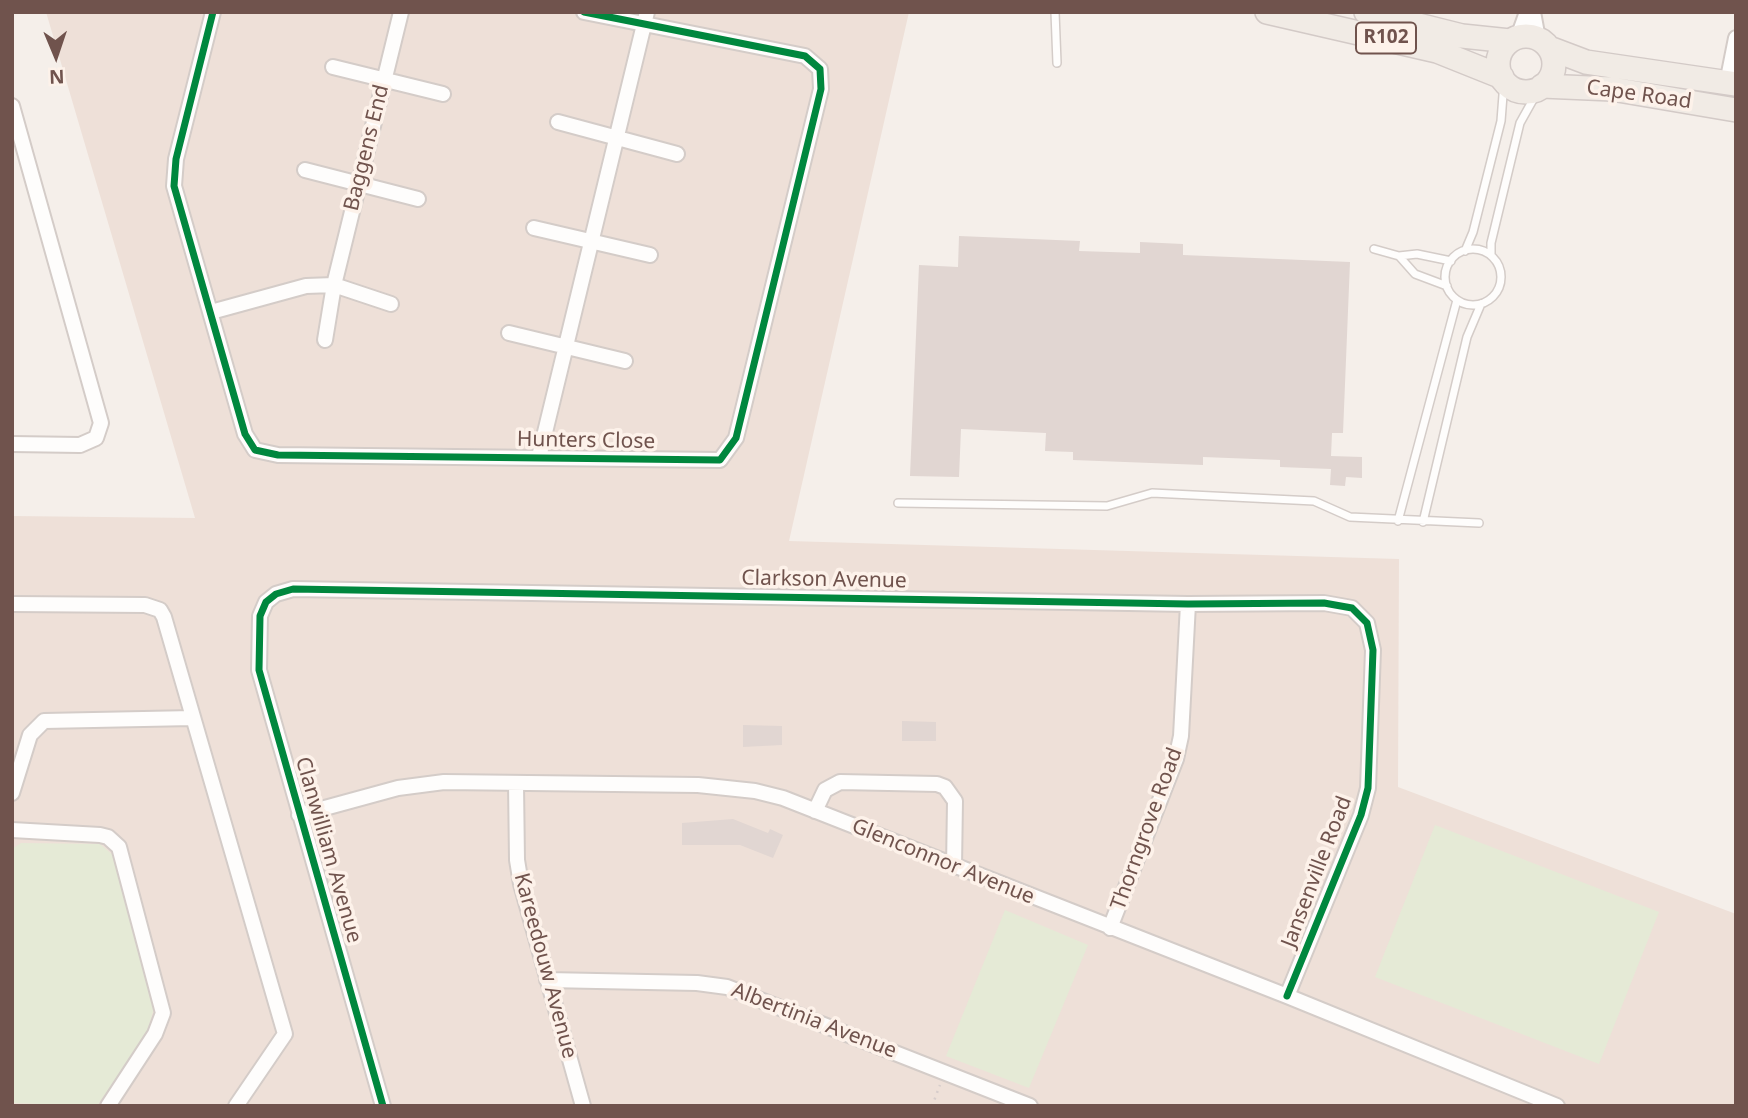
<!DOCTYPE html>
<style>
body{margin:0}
#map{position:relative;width:1748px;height:1118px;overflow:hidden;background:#f5efea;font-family:"Noto Sans",sans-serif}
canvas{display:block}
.frame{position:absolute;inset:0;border:14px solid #70534d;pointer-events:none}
.north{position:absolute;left:21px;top:21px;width:70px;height:70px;-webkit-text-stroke:5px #fdf2ea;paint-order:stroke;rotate:178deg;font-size:19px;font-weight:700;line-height:28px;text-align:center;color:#70534d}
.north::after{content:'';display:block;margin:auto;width:24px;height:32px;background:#70534d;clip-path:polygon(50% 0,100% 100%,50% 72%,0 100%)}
</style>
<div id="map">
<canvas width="1748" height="1118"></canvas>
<div class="frame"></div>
<div class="north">N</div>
</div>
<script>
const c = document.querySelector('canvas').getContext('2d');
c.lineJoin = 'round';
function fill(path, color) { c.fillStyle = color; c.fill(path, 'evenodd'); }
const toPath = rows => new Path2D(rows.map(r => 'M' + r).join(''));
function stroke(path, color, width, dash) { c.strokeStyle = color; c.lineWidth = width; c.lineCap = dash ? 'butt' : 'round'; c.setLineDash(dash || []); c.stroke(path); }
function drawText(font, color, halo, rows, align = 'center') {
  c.font = font + ' "Noto Sans",sans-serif'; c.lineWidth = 7; c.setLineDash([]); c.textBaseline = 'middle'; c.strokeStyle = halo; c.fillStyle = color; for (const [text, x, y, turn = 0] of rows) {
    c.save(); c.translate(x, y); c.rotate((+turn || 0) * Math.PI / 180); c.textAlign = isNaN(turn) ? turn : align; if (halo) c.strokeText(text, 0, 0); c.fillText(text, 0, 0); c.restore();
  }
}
fill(toPath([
 [46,12,909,12,789,541,1399,559,1398,787,1736,914,1736,1106,12,1106,12,516,195,518]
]), '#eee0d8');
fill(toPath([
 [1435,825,1659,912,1599,1064,1375,977],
 [21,843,100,844,113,855,153,999,153,1012,146,1035,97,1106,12,1103,12,849],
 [1005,910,1088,945,1029,1088,946,1056]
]), '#e5ead6');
fill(toPath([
 [959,236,1080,241,1079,251,1140,253,1140,242,1183,244,1183,255,1350,262,1343,433,1332,433,1331,456,1362,457,1362,478,1346,477,1345,486,1330,485,1331,469,1280,467,1280,460,1203,457,1203,465,1073,460,1073,452,1045,451,1046,433,961,429,959,477,910,476,919,265,958,267],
 [902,721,936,722,936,741,902,741],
 [743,725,782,726,782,745,743,747],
 [733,819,768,833,770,829,783,835,773,858,740,845,682,845,682,823]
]), '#e1d6d2');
const service = toPath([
 [1055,12,1057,63],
 [1374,249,1399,256],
 '1445 277a28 28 0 1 1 56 0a28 28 0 1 1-56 0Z',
 [1465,251,1473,232,1501,121,1504,82],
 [1491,255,1491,243,1520,123,1539,89],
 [1447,286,1415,274,1399,256,1417,254,1451,261],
 [898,503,1107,506,1152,493,1314,501,1350,517,1479,523],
 [1398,521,1457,300],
 [1423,522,1467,337,1481,304]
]);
const minor = toPath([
 [213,12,176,159,174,186,245,434,255,450,278,455,720,460,736,438,821,89,820,69,805,56,584,12],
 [1533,12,1538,39],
 [1518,37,1527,12],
 [333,67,443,94],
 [1727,83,1736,38],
 [12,106,101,423,96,438,80,445,12,444],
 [558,122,677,154],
 [305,170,418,199],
 [534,228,650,255],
 [211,312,306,286,334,285,391,304],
 [509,333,625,361],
 [325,340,334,285,401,12],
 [539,457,647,12],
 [12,604,145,605,160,610,164,617,285,1034,236,1106],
 [516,784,517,860,521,884,583,1106],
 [12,793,30,735,44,721,193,718],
 [815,811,825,790,840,782,937,784,945,787,955,801,954,867],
 [299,815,398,788,444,782,698,785,755,791,783,798,1287,996,1557,1106],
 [12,830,100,835,108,837,119,847,163,1013,155,1034,108,1106],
 [1110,928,1176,759,1181,736,1188,604],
 [547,980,697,983,727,987,1030,1106],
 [383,1106,259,670,260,616,266,602,276,594,293,589,1188,604,1324,603,1352,608,1367,623,1373,650,1368,788,1361,815,1287,996]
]);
const primary = toPath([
 [1267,12,1437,51,1502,77],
 [1366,12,1462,36,1510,41],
 '1498 64a28 28 0 1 1 56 0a28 28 0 1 1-56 0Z',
 [1549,48,1586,62,1736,84],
 [1542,86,1612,89,1736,110]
]);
stroke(service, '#d4ccc8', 10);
stroke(minor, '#d4ccc8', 18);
stroke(primary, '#d3cac7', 26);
stroke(toPath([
 [932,1106,940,1085]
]), '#d7cdcb', 2.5, [2, 5]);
stroke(service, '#fefdfc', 7);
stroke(minor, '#fefdfc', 14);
stroke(primary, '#f1ebe5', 23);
stroke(toPath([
 [213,12,176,159,174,186,245,434,255,450,278,455,720,460,736,438,821,89,820,69,805,56,584,12],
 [383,1106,259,670,260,616,266,602,276,594,293,589,1188,604,1324,603,1352,608,1367,623,1373,650,1368,788,1361,815,1287,996]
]), '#00873e', 7);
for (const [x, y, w] of [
 [1386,38,60]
]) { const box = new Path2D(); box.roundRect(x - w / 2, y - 15.5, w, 31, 5); c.fillStyle = '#fdf2ea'; c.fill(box); stroke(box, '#70534d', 2); }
drawText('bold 19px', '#70534d', null, [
 ["R102",1386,38]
]);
drawText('21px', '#70534d', '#fdf2ea', [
 ["Cape Road",1639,95,8],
 ["Baggens End",367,148,-76],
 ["Hunters Close",586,441,1],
 ["Clarkson Avenue",824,580,1],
 ["Thorngrove Road",1147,829,-70],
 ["Clanwilliam Avenue",328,850,74],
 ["Glenconnor Avenue",943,862,22],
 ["Jansenville Road",1317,872,-69],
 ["Kareedouw Avenue",545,966,75],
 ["Albertinia Avenue",814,1021,21]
]);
</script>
